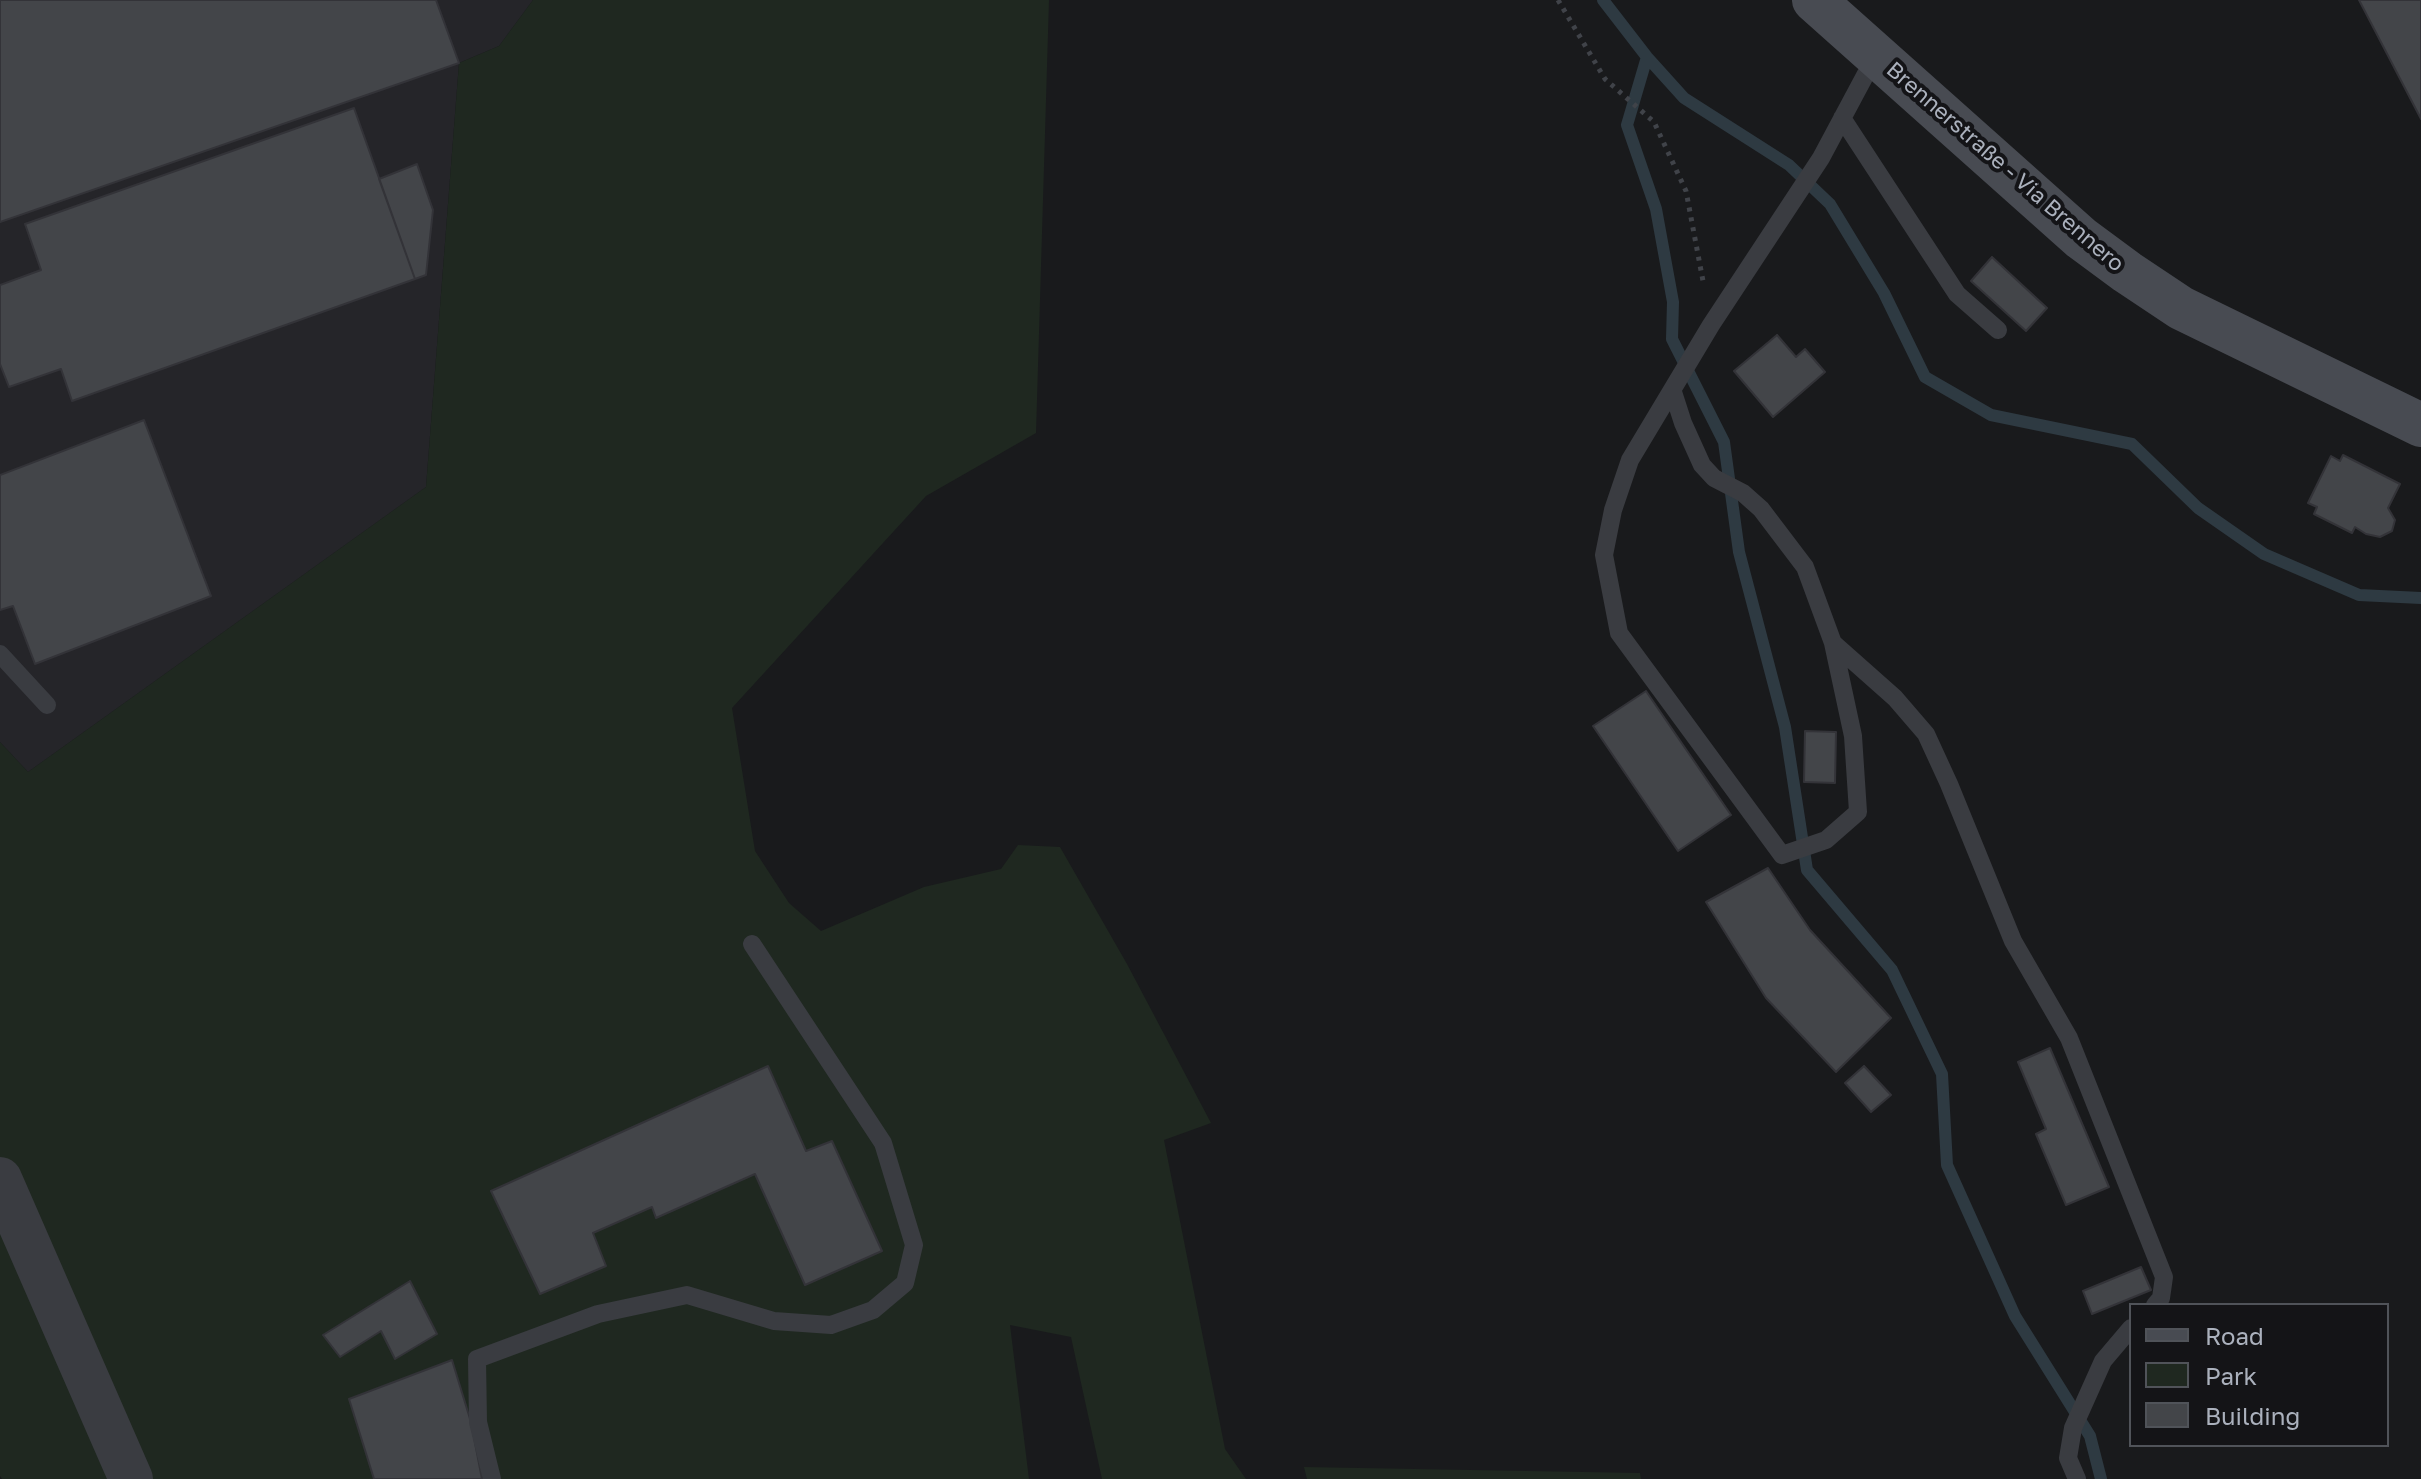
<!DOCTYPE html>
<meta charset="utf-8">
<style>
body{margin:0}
#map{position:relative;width:2421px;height:1479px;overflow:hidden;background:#191a1c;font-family:"Golos Text",sans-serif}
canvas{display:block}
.legend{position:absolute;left:2129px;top:1303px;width:260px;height:144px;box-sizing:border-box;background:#141417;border:2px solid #505359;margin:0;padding:10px 14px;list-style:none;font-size:24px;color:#abb1bd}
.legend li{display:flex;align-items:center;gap:16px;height:40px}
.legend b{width:40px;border:2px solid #505359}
</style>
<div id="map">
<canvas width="2421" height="1479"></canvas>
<ul class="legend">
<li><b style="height:10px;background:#484b52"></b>Road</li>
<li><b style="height:22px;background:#1f2820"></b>Park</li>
<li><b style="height:22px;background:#434549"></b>Building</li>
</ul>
</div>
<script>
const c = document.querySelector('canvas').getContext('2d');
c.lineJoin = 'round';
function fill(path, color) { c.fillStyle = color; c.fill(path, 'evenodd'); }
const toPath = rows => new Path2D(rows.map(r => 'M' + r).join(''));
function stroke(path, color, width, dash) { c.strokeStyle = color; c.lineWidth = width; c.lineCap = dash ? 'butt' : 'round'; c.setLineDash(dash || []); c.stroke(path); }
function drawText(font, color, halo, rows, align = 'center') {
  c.font = font + ' "Golos Text",sans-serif'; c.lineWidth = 8; c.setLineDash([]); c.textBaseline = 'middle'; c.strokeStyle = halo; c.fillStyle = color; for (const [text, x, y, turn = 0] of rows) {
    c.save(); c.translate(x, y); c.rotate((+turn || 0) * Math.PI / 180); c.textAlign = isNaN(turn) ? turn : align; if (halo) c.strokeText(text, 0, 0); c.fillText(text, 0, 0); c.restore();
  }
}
fill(toPath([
 [0,0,533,0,499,46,459,63,426,487,28,772,0,742]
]), '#252529');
fill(toPath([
 [533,0,1049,0,1036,433,926,496,732,708,755,851,789,903,821,931,924,887,1001,869,1018,845,1060,847,1127,964,1211,1123,1164,1140,1225,1449,1246,1479,1102,1479,1071,1337,1010,1325,1029,1479,2,1479,0,1476,0,742,28,772,426,487,459,63,499,46],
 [1304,1467,1640,1473,1641,1479,1307,1479]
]), '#1f2820');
stroke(toPath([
 [1603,0,1647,57,1684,98,1789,165,1830,204,1884,293,1925,377,1991,415,2132,444,2198,508,2264,554,2359,595,2421,598],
 [1647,57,1627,125,1656,209,1673,302,1672,339,1724,442,1739,552,1785,727,1807,870,1892,970,1942,1074,1947,1165,2015,1316,2090,1436,2101,1479]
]), '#2e3a42', 12);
const building = toPath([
 [0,0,436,0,459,63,0,222,0,0],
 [2359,0,2421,0,2421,119,2359,0],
 [354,108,415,279,72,401,61,369,9,387,0,364,0,285,41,270,25,224,354,108],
 [417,164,433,210,426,275,415,279,379,179,417,164],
 [1992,257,2047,308,2026,331,1971,281,1992,257],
 [1777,335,1796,357,1805,349,1825,372,1773,417,1734,371,1777,335],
 [144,420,211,596,35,664,13,606,0,610,0,475,144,420],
 [2343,455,2400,484,2388,508,2395,520,2392,531,2380,537,2366,534,2355,527,2352,533,2314,514,2317,507,2308,503,2331,456,2340,461,2343,455],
 [1646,691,1731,815,1678,851,1593,726,1646,691],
 [1805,731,1836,732,1835,783,1804,782,1805,731],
 [1768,868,1810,930,1891,1018,1836,1072,1766,998,1706,902,1768,868],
 [2050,1048,2109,1187,2066,1205,2036,1134,2046,1129,2018,1062,2050,1048],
 [768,1066,806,1151,832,1141,882,1251,805,1285,755,1174,656,1218,652,1207,593,1233,606,1266,540,1294,491,1191,768,1066],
 [1864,1066,1891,1095,1871,1112,1845,1083,1864,1066],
 [2141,1267,2151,1290,2092,1314,2083,1291,2141,1267],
 [410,1281,437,1334,395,1359,381,1331,340,1357,323,1335,410,1281],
 [452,1360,471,1422,482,1479,374,1479,349,1399,452,1360]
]);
fill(building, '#434549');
stroke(building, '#333338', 2);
stroke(toPath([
 [1558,0,1605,79,1654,122,1686,191,1703,281]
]), '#404349', 5, [4, 6]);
stroke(toPath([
 [1842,118,1957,294,1998,330],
 [1673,392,1683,423,1702,465,1714,478,1743,493,1761,509,1805,567,1833,643,1895,698,1926,734,1949,784,2013,941,2069,1038,2164,1277,2161,1298,2155,1305],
 [1833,643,1853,736,1858,812,1826,840,1782,855,1619,633,1604,555,1613,510,1630,460,1711,325,1821,158,1876,55],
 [0,654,47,705],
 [492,1479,478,1422,477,1359,598,1314,687,1295,774,1321,831,1325,873,1310,905,1283,914,1245,883,1143,752,944],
 [2077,1479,2068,1458,2073,1428,2103,1361,2131,1328]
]), '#3a3c41', 18);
stroke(toPath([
 [0,1179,131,1479]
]), '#3a3c41', 44);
stroke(toPath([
 [1814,0,2081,238,2127,272,2181,308,2421,425]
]), '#484b52', 44);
drawText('22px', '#abb1bd', '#141417', [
 ["Brennerstraße - Via Brennero",2005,167,41]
]);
</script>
